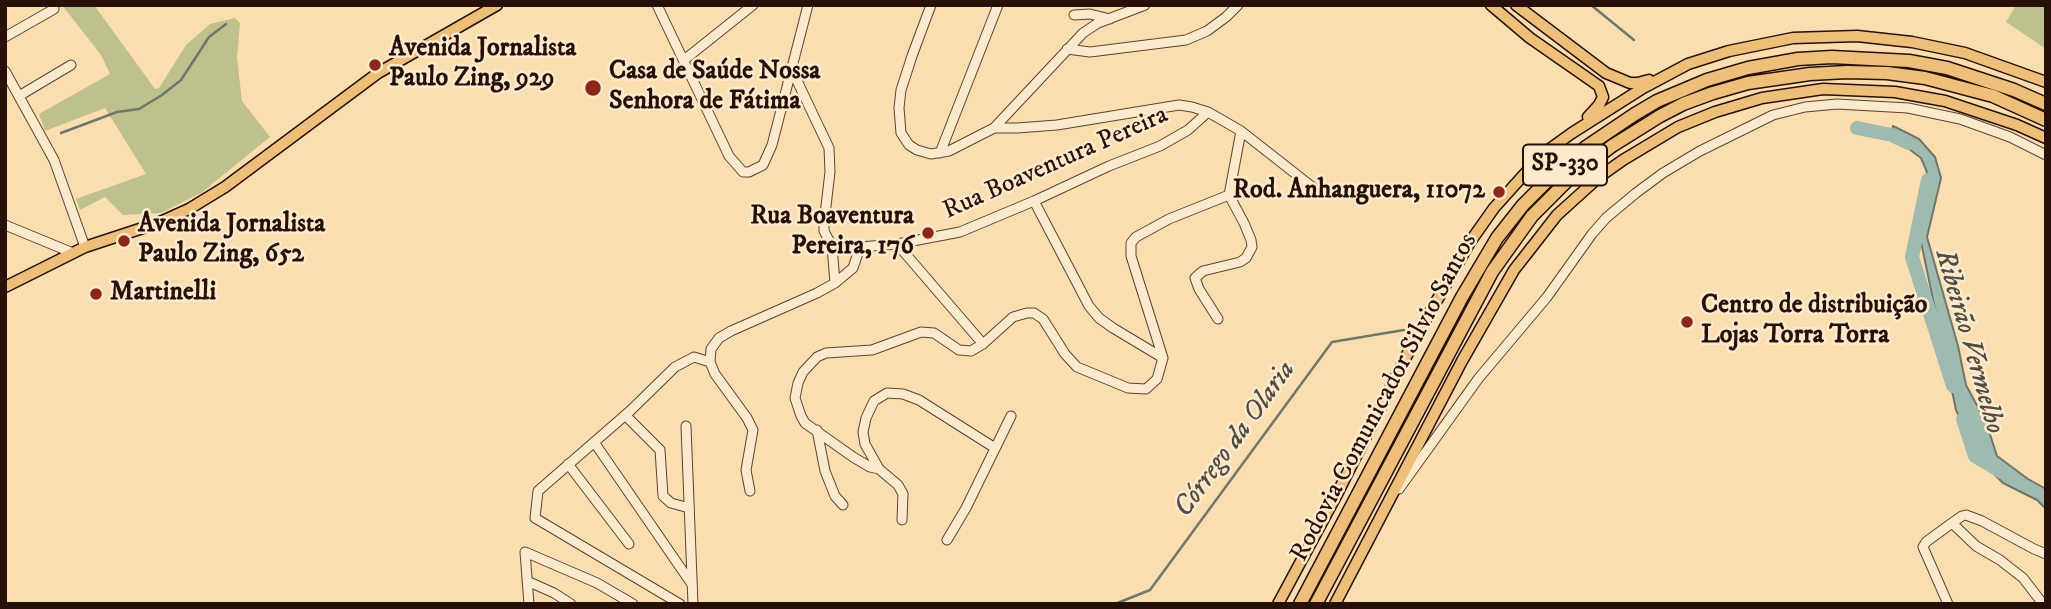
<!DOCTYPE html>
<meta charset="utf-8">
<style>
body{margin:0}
#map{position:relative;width:2051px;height:609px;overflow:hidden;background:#fadeb0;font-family:"IM FELL DW Pica",serif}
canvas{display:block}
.frame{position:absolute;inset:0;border:7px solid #261008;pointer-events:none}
</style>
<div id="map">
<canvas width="2051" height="609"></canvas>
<div class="frame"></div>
</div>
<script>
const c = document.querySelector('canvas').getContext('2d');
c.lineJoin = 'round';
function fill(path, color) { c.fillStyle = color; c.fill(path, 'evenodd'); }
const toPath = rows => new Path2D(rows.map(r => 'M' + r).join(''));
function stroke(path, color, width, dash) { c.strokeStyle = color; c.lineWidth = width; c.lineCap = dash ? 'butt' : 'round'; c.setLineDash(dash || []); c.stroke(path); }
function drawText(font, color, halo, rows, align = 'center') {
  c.font = font + ' "IM FELL DW Pica",serif'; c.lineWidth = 5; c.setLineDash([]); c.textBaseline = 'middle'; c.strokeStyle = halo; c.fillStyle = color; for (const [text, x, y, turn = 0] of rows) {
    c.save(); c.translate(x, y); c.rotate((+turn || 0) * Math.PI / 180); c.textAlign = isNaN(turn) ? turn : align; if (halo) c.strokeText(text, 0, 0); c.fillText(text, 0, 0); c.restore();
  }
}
fill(toPath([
 [62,5,94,5,155,89,159,88,186,45,210,24,235,18,240,23,237,58,242,101,270,137,201,193,161,213,123,215,105,197,80,210,76,199,146,174,105,108,45,131,39,114,110,74,101,55],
 [2016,5,2046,5,2046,49,2006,22]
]), '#bec18b');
const water = toPath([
 [1893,126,1919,139,1935,157,1941,178,1927,237,1958,346,1966,385,1986,422,1997,456,2028,479,2046,489,2046,509,2037,500,2003,483,1993,473,1966,432,1956,410,1920,237,1927,172,1921,158,1909,149,1891,141,1893,126]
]);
fill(water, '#9fbbb0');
stroke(water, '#6f776d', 2);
stroke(toPath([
 [1591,5,1634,40],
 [61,133,117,112,139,109,162,95,181,80,209,37,226,24],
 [1115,604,1150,590,1332,342,1404,330]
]), '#6f776d', 2.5);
stroke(toPath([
 [1857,128,1892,135,1909,143],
 [1928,180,1912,257,1953,386],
 [1963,419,1975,456,2002,472]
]), '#9fbbb0', 14);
const minor = toPath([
 [657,5,729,156,743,172,749,172,763,165,772,145,808,5],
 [931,5,912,56,901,90,899,108,901,133,909,145,917,150,931,154,949,151,994,128,1083,33,1098,23,1145,5],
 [1074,15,1090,14,1110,19],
 [5,37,54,9],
 [1067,49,1090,52,1186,40,1207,31,1226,17,1238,5],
 [684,60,753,5],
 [5,71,54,160,85,247],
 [19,96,71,65],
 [994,128,1017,128,1057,125,1179,105,1192,107,1208,112,1241,131,1320,193],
 [940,153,998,5],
 [1034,201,1089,306,1099,318,1113,328,1163,358],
 [5,225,73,253],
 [897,244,983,344],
 [832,246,860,247,897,244,960,232,1034,201,1109,166,1160,146,1188,130,1208,112],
 [835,283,853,268,860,247],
 [1218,319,1199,289,1195,278,1203,271,1240,262,1246,258,1252,247,1251,240,1244,223,1229,195,1241,131],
 [625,415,660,450,663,496,671,503,689,508],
 [686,426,693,604],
 [817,430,825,471,835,496,843,505],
 [594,442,691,583],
 [568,464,629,544],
 [879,469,870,467,853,457,805,423,801,416,795,398,798,383,803,372,817,357,826,353,872,350,921,332,934,333,959,350,971,351,983,344,1013,317,1027,313,1034,313,1043,319,1065,354,1077,367,1128,388,1146,389,1157,379,1163,358,1131,256,1131,243,1136,237,1169,219,1229,195],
 [1399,489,1478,379,1547,297,1592,234,1606,218,1636,193,1663,173,1700,151,1773,115,1805,107,1837,104,1908,108,1960,119,2010,137,2046,155],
 [750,491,746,470,753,430,747,418,715,374,710,362,711,349,719,338,731,331,817,293,835,283,832,246,824,231,824,223,830,172,829,148,791,68],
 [902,520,903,494,898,485,879,469,865,444,863,432,866,418,874,401,887,393,903,394,919,400,995,448],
 [947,540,966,508,1011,416],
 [527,581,554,593,571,604],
 [529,604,525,552,597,583,633,604],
 [680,604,535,518,538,491,630,411,675,367,694,357,710,362],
 [1948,604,1923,547,1926,542,1952,523],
 [2043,604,2023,578,2000,560,1976,546,1952,523,1962,516,1966,515,1982,521,2034,549,2046,554]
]);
const major = toPath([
 [1491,5,1530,38,1599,86,1603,97,1599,105,1588,117],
 [1516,5,1606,73,1630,83,1638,83,1649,80],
 [5,287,85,247,158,223,189,209,225,187,378,73,497,5],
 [1278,604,1335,498,1415,339,1470,242,1494,208,1529,169,1551,148,1572,133,1643,88,1688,64,1729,51,1793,38,1857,36,1912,42,1965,53,2046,82],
 [1335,604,1462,361,1514,270,1557,215,1599,177,1623,160,1678,127,1715,112,1762,98,1823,89,1895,92,1945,101,2017,125,2046,138]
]);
const highway = toPath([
 [1300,604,1462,297,1497,238,1523,205,1553,175,1586,147,1635,114,1657,101,1707,80,1748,68,1798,59,1832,57,1909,61,1947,68,2014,90,2046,104],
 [1316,604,1492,272,1532,216,1573,175,1612,146,1660,116,1683,104,1713,93,1748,83,1810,74,1847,72,1887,73,1925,78,1993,96,2046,120]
]);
stroke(minor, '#5b4432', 11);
stroke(major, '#261008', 13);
stroke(highway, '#261008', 15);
stroke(minor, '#fceacc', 9);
stroke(major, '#edbf78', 10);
stroke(highway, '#edbf78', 12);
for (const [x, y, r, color] of [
 [375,65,7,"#8f2418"],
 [593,88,9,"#8f2418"],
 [1499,192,7,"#8f2418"],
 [928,233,7,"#8f2418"],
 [124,241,7,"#8f2418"],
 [96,294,7,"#8f2418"],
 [1687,322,7,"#8f2418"]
]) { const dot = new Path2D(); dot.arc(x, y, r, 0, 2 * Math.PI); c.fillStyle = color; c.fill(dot); stroke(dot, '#fceacc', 2.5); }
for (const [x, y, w] of [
 [1565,165,84]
]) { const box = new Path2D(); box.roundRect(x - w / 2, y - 20.5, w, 41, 5); c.fillStyle = '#fceacc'; c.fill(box); stroke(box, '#261008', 2); }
drawText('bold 24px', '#261008', null, [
 ["SP-330",1565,165]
]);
drawText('bold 26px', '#261008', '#fceacc', [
 ["Avenida Jornalista",389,50],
 ["Paulo Zing, 929",389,80],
 ["Casa de Saúde Nossa",609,73],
 ["Senhora de Fátima",609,103],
 ["Rod. Anhanguera, 11072",1485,192,"right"],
 ["Rua Boaventura",914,218,"right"],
 ["Pereira, 176",914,248,"right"],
 ["Avenida Jornalista",138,226],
 ["Paulo Zing, 652",138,256],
 ["Martinelli",110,294],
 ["Centro de distribuição",1701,307],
 ["Lojas Torra Torra",1701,337]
], 'left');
drawText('26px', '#261008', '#fceacc', [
 ["Rua Boaventura Pereira",1056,164,-24],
 ["Rodovia Comunicador Silvio Santos",1385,398,-62]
]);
drawText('italic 28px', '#504c43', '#fceacc', [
 ["Ribeirão Vermelho",1968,342,74],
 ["Córrego da Olaria",1236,440,-54]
]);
</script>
